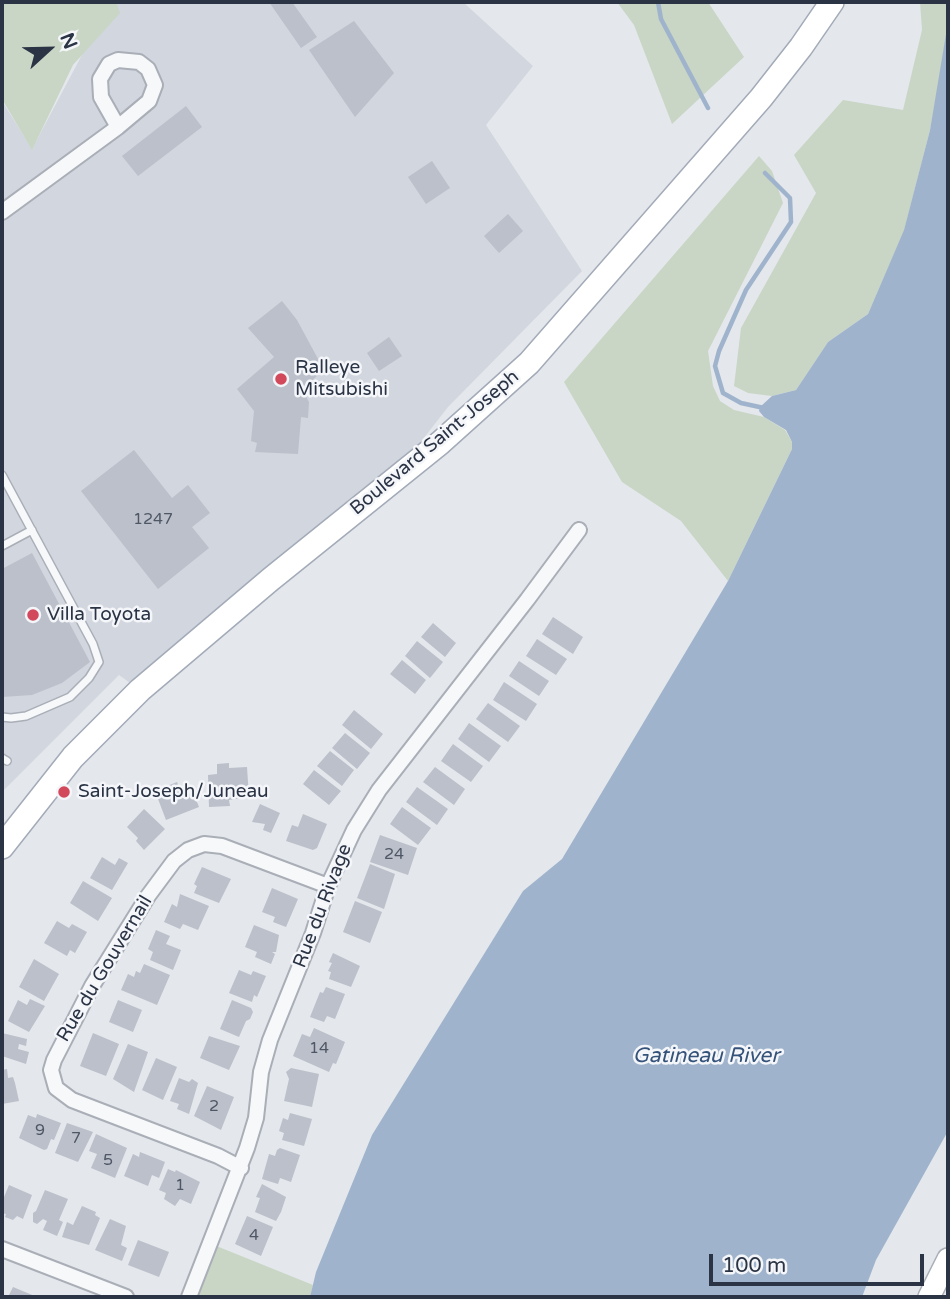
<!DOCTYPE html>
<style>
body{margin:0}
#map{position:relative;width:950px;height:1299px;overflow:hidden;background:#e4e7ec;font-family:"Varela Round",sans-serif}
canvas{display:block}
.frame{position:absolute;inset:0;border:4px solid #2b3445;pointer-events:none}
.north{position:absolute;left:14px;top:14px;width:70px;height:70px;-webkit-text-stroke:5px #f4f6f9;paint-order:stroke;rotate:68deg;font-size:19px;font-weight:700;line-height:28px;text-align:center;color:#2b3445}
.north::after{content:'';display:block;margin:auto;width:24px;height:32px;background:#2b3445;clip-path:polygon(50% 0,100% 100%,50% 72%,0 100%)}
.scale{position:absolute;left:709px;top:1254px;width:215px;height:32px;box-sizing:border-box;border:4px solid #2b3445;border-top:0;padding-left:9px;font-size:21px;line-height:24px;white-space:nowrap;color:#2b3445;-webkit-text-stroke:5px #f4f6f9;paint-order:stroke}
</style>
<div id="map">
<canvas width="950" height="1299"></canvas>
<div class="frame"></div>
<div class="north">N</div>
<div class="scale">100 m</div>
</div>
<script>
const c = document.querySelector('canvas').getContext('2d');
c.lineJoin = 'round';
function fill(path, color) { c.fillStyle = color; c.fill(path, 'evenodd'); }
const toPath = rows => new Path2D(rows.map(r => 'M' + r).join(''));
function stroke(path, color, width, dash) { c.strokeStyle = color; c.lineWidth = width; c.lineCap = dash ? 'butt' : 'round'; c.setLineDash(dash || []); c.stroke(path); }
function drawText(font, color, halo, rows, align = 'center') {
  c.font = font + ' "Varela Round",sans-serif'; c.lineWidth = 5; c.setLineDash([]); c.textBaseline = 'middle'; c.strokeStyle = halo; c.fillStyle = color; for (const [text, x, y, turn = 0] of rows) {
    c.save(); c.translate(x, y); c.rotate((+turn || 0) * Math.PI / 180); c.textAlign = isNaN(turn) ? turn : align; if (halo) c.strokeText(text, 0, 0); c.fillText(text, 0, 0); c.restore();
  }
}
fill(toPath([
 [110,2,463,2,533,66,486,125,582,271,448,407,388,484,140,690,119,675,2,792,2,101,32,149]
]), '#d2d6de');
fill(toPath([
 [2,2,116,2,120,13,73,65,32,150,2,99],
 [617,2,708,2,744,57,672,124,634,25],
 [920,2,948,2,946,44,930,130,904,231,868,314,828,342,796,390,772,396,748,393,734,386,741,328,816,193,794,155,843,100,903,110,922,30],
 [759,156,772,171,783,203,708,351,713,386,720,401,734,410,764,417,785,430,792,442,792,449,728,581,681,521,622,482,564,382],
 [209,1243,313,1285,310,1297,189,1297]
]), '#c9d6c5');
fill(toPath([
 [948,22,948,1131,876,1260,862,1297,310,1297,316,1272,372,1135,523,891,562,859,728,581,792,449,792,442,786,430,764,417,759,411,760,407,772,396,796,390,828,342,868,314,904,230,930,130]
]), '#9fb4cc');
stroke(toPath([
 [658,2,661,19,708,108],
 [764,408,741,403,723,393,715,366,719,351,746,290,791,222,790,198,765,173]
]), '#9fb4cc', 4.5);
fill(toPath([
 [269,2,292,2,317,37,301,48],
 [354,21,394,73,355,117,309,50],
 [186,106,202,127,138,176,122,156],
 [432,161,450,188,426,204,408,177],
 [508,214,523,231,499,253,484,236],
 [282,301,297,320,324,370,302,389,309,402,308,418,301,417,298,454,255,452,257,443,251,441,254,411,237,389,274,357,248,328],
 [389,337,402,356,379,371,367,353],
 [134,450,172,498,188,485,210,513,192,527,209,548,158,589,81,491],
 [32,553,90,662,62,683,32,695,2,697,2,569],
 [553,617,583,637,573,654,542,634],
 [433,623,456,643,445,657,421,637],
 [537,639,567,659,556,675,526,656],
 [417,641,443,662,430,678,405,656],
 [402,660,426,680,415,694,390,674],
 [519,661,549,681,539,696,509,676],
 [504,682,537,704,526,721,493,700],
 [488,703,520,726,508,742,476,719],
 [354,710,383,734,371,749,342,725],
 [469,723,501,746,489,762,458,739],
 [345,733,370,753,357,769,332,748],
 [453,744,483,766,471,782,441,761],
 [330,751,354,770,342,786,317,766],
 [229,763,229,768,247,767,249,797,229,800,230,806,209,807,208,775,217,774,217,764],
 [435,767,465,789,454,805,423,782],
 [314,770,341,791,329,805,303,784],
 [177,782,183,797,193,792,199,807,166,820,155,791],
 [417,787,448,809,437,825,406,802],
 [260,804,280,813,271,833,263,830,265,824,252,822],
 [402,807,431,828,418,845,390,824],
 [144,809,165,829,144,850,136,841,138,838,127,827],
 [303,814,327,824,317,848,313,850,286,841,292,825,298,827],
 [380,835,417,848,408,875,370,862],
 [102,857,115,865,119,858,128,863,112,890,90,878],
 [370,864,395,874,384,909,357,898],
 [202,867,231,879,219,903,194,893,197,886,194,884],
 [83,881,112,898,98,921,70,903],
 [272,888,298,899,286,927,273,922,275,917,262,912],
 [180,894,209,906,198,930,183,924,180,929,164,922,172,904,177,907],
 [355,901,382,912,370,943,343,932],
 [57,921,69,928,72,924,87,932,75,953,70,950,67,956,44,943],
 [254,925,279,935,276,952,272,952,275,954,271,964,255,957,257,952,245,947],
 [156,930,170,936,166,944,181,950,173,970,150,960,153,952,148,949],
 [333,953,360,966,351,987,329,979,331,972,328,971,332,963,329,962],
 [34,959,59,974,44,1001,19,987],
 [144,964,170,975,157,1005,121,990,128,974,134,977,136,971,140,973],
 [239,970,251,975,253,971,266,976,257,997,254,995,252,1002,229,993],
 [326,987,345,994,335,1019,327,1016,324,1022,310,1017,320,992,323,993],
 [30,999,45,1006,29,1032,8,1021,18,1000,27,1005],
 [118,1000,142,1010,133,1032,109,1022],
 [232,1000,251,1008,253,1012,250,1019,246,1021,239,1037,220,1029],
 [314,1028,345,1042,336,1064,333,1063,329,1072,293,1056,302,1034,310,1037],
 [2,1033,27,1039,26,1046,19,1044,18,1049,29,1052,26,1064,2,1056],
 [93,1033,119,1044,106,1076,80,1066],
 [209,1036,240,1046,229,1070,200,1058],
 [128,1044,148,1052,134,1092,113,1079],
 [156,1058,177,1067,163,1100,142,1090],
 [291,1068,319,1074,312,1107,284,1101,289,1079,286,1072],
 [7,1069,8,1078,13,1077,15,1083,19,1101,2,1104,2,1070],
 [179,1078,189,1082,192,1079,198,1083,189,1114,177,1109,179,1104,170,1101],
 [207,1086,234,1097,221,1130,194,1116],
 [290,1113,312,1119,304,1146,282,1140,284,1133,279,1131,283,1118,288,1120],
 [37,1114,61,1123,54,1140,51,1139,47,1149,44,1150,19,1138,28,1115,36,1118],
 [67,1123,93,1132,78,1162,55,1153],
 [96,1134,127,1148,115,1178,91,1168,97,1154,89,1151],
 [280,1148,300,1155,291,1182,280,1178,278,1184,262,1179,269,1154,275,1156,277,1150],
 [140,1152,165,1162,159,1178,152,1175,148,1186,124,1176,133,1154,139,1157],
 [168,1169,175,1172,176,1170,200,1182,191,1204,180,1199,175,1206,164,1199,166,1193,159,1190],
 [262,1184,286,1197,281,1212,276,1221,255,1212,260,1198,256,1197],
 [9,1185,32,1195,23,1219,17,1216,13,1220,5,1217,6,1214,2,1213,2,1196,4,1197],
 [45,1190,68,1199,59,1220,63,1222,57,1236,43,1230,47,1221,43,1219,37,1224,33,1222,33,1213,36,1211],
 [82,1206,96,1212,95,1215,100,1218,89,1245,62,1237,67,1222,73,1225],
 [247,1216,273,1227,261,1256,235,1244],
 [110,1219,126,1226,121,1245,127,1248,122,1261,95,1250],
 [138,1240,169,1252,159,1277,128,1265],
 [13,1287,37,1297,8,1297]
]), '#bbc0ca');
const service = toPath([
 [2,475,93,644,99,662,89,678,70,697,26,716,11,718,2,717],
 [2,546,32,530],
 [2,758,7,761]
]);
const minor = toPath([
 [2,212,118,127,149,101,155,85,148,69,139,62,118,60,109,64,100,79,101,97,118,127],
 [241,1168,218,1156,72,1100,56,1088,51,1070,54,1060,92,986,148,896,174,861,188,850,204,844,222,846,328,886],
 [2,1249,126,1297],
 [189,1297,247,1148,256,1118,261,1072,270,1040,313,933,328,886,354,830,379,790,527,600,579,530]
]);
const secondary = toPath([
 [929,1297,948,1259]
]);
const primary = toPath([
 [2,847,73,757,140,690,271,579,440,443,529,363,761,98,801,47,832,2]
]);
stroke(service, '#a9aeb7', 10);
stroke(minor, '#a9aeb7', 18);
stroke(secondary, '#a9aeb7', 24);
stroke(primary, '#a3abb8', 26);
stroke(service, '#f7f8fa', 7);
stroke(minor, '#f7f8fa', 14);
stroke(secondary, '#fff', 21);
stroke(primary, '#fff', 23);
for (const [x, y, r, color] of [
 [281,379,7,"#d1495b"],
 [33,615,7,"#d1495b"],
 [64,792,7,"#d1495b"]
]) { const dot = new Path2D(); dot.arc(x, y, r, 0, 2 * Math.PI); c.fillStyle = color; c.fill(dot); stroke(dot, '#f4f6f9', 2.5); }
drawText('16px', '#4f5766', null, [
 ["1247",153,520],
 ["24",394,855],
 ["14",319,1049],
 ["2",214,1107],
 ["9",40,1131],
 ["7",76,1139],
 ["5",108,1161],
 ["1",180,1186],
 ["4",254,1236]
]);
drawText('19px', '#2b3445', '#f4f6f9', [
 ["Ralleye",295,368],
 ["Mitsubishi",295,390],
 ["Villa Toyota",47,615],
 ["Saint-Joseph/Juneau",78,792]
], 'left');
drawText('19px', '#2b3445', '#f4f6f9', [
 ["Boulevard Saint-Joseph",435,443,-40],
 ["Rue du Rivage",323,906,-69],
 ["Rue du Gouvernail",105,969,-59]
]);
drawText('italic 21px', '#34527a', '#f4f6f9', [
 ["Gatineau River",706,1056]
]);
</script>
